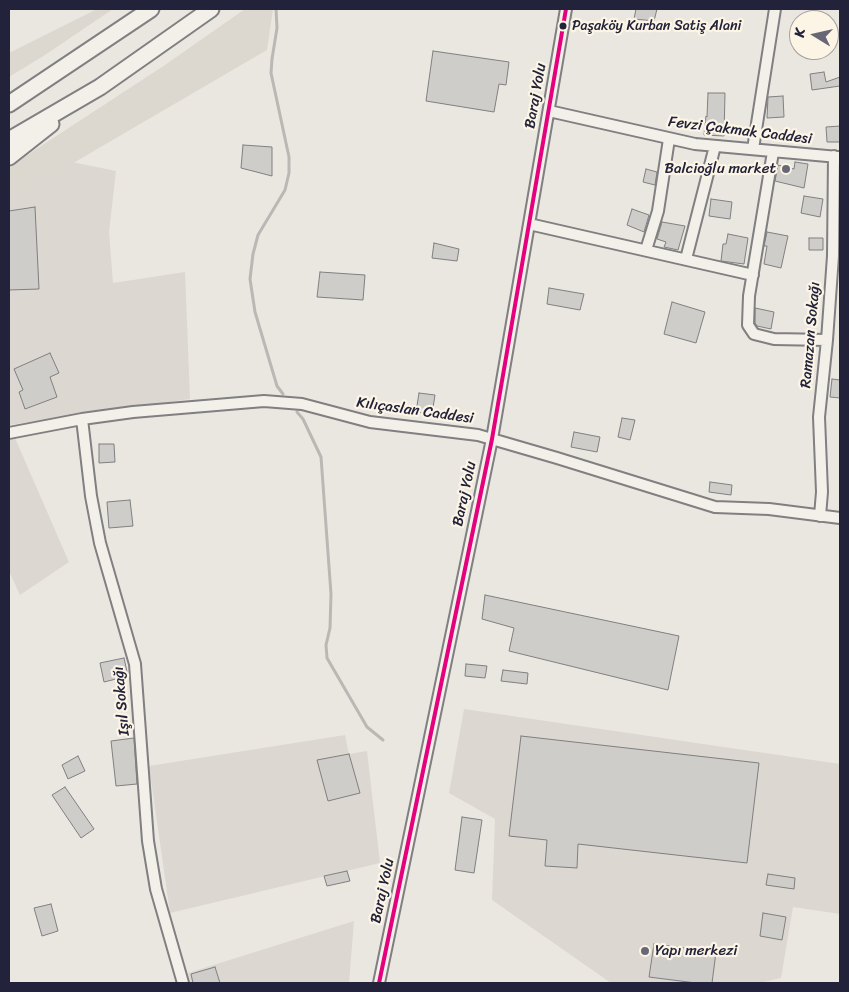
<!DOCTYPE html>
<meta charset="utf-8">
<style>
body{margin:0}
#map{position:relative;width:849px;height:992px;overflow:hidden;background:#eae7e0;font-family:Sriracha,sans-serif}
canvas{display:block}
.frame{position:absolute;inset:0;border:10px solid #22223b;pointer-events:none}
.north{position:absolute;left:789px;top:10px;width:50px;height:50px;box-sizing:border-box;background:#fcf5e5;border:1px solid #a5a1a1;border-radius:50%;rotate:279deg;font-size:14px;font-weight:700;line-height:20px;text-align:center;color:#22223b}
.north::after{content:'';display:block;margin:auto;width:18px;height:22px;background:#686775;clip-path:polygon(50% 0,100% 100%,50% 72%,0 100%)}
</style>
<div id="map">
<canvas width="849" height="992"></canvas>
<div class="frame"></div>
<div class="north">K</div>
</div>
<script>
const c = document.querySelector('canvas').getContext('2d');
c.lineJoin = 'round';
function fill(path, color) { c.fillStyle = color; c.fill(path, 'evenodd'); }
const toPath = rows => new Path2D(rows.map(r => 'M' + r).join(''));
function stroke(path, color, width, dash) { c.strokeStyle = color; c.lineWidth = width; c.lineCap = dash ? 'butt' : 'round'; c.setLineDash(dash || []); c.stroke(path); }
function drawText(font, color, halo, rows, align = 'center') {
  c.font = font + ' Sriracha,sans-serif'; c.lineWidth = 4.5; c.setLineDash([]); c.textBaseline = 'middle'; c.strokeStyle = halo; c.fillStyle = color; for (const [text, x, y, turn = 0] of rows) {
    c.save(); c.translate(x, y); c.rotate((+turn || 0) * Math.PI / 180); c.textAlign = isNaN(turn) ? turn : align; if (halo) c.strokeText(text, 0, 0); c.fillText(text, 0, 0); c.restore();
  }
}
fill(toPath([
 [72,162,116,171,109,232,113,283,185,272,190,399,9,425,9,194],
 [15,438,69,562,20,595,9,571,9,439],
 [464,709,840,764,840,914,793,907,781,978,759,983,611,983,492,900,495,819,449,793],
 [345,735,349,754,367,751,380,863,170,913,149,766],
 [354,921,349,983,191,983,188,973]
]), '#dcd7d1');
fill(toPath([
 [97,9,113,9,45,55,9,77,9,53],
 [245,9,273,9,267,50,75,162,9,195,9,167,165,65]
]), '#dcd8d0');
stroke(toPath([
 [276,9,277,28,272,59,271,73,289,157,289,173,285,190,258,235,253,254,250,279,255,312,277,386,283,394],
 [297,412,303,419,321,457,331,594,330,628,326,645,327,658,367,727,383,740]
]), '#bab7b5', 3);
const building = toPath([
 [636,9,657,9,654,21,634,19,636,9],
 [433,51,509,62,506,85,499,84,494,112,426,101,433,51],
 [824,72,826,82,840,77,840,86,812,90,810,74,824,72],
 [708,93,725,93,724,136,704,135,706,116,707,117,708,93],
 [783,96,784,117,767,118,768,97,783,96],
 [840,126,840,142,827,142,826,127,840,126],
 [243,145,272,147,272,176,241,168,243,145],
 [795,162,808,164,804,188,775,181,778,165,794,169,795,162],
 [646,169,657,172,655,185,643,182,646,169],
 [804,196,823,199,820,217,801,213,804,196],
 [711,199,732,202,730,219,709,216,711,199],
 [35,207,39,289,9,290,9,211,35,207],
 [632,209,649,215,644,232,627,225,632,209],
 [662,222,685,226,678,250,664,247,666,242,657,239,662,222],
 [767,232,788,236,781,268,764,264,767,246,764,246,767,232],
 [728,234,748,238,744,264,721,261,723,244,726,244,728,234],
 [809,238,823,238,823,250,809,250,809,238],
 [434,243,459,249,457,261,432,258,434,243],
 [320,272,365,275,363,300,317,297,320,272],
 [549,288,584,294,580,310,547,304,549,288],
 [672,302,705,312,696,343,664,334,672,302],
 [755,308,774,312,771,329,757,326,755,323,755,308],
 [50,353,59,373,50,377,57,397,25,409,19,392,23,390,14,369,50,353],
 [832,379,840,380,840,398,830,397,832,379],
 [419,393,435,395,432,414,416,412,419,393],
 [622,418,635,420,630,440,618,437,622,418],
 [574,432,600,437,597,452,571,447,574,432],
 [99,444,114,444,115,462,99,463,99,444],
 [710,482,732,485,731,495,709,492,710,482],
 [130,500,133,526,109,528,107,502,130,500],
 [485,595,679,636,668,690,509,651,514,628,482,619,485,595],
 [124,658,128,676,104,682,100,663,124,658],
 [466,664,487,666,485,678,465,676,466,664],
 [503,670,528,673,527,684,501,681,503,670],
 [521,736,759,763,747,863,578,844,577,868,545,866,547,840,509,836,521,736],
 [134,738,137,784,116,786,111,741,134,738],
 [349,754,360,793,328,801,317,760,349,754],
 [78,756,85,771,68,779,62,765,78,756],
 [65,787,94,829,81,838,52,795,65,787],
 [462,817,482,820,474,873,455,870,462,817],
 [347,871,350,881,327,886,324,876,347,871],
 [768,874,795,878,794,889,766,885,768,874],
 [51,904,58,931,42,936,34,908,51,904],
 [763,913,786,917,782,940,760,936,763,913],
 [654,944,716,952,712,983,696,983,649,977,654,944],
 [215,967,220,983,193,983,191,974,215,967]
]);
fill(building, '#cfcdc9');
stroke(building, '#807f81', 1);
const minor = toPath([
 [549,111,695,144,838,157],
 [753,149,775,9],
 [773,152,749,296,748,325,754,334,774,339,827,340],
 [529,224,753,275],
 [646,250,658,211,669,139],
 [686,259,715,146],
 [82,419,91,496,100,543,135,664,148,841,156,889,183,983],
 [9,433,82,419,133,412,264,401,302,404,370,422,478,435,557,458,715,507,769,509,840,518],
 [820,516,822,492,819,417,827,340,833,256,834,156],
 [379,983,492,439,566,9]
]);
const highway = toPath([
 [9,104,151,9],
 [9,140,100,87,211,9],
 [9,157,51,124]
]);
stroke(minor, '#807f81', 14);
stroke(highway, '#807f81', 19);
stroke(minor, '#f3f0ea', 10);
stroke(highway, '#f3f0ea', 15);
stroke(toPath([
 [379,983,492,439,566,9]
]), '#e5007d', 4);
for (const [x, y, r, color] of [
 [563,26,4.5,"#22223b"],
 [786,169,5,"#686775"],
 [645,951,5,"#686775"]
]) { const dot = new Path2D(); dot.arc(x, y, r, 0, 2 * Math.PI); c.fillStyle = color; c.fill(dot); stroke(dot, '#fcf5e5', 2); }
drawText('14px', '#22223b', '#fcf5e5', [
 ["Paşaköy Kurban Satiş Alani",572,26]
], 'left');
drawText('15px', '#22223b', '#fcf5e5', [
 ["Baraj Yolu",536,96,-80],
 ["Fevzi Çakmak Caddesi",740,131,7],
 ["Ramazan Sokağı",811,335,-85],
 ["Kılıçaslan Caddesi",415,411,8],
 ["Baraj Yolu",465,494,-78],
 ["Işıl Sokağı",122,701,-95],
 ["Baraj Yolu",383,891,-78]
]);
drawText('15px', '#22223b', '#fcf5e5', [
 ["Balcioğlu market",776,169],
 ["Yapı merkezi",655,951,"left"]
], 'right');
</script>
